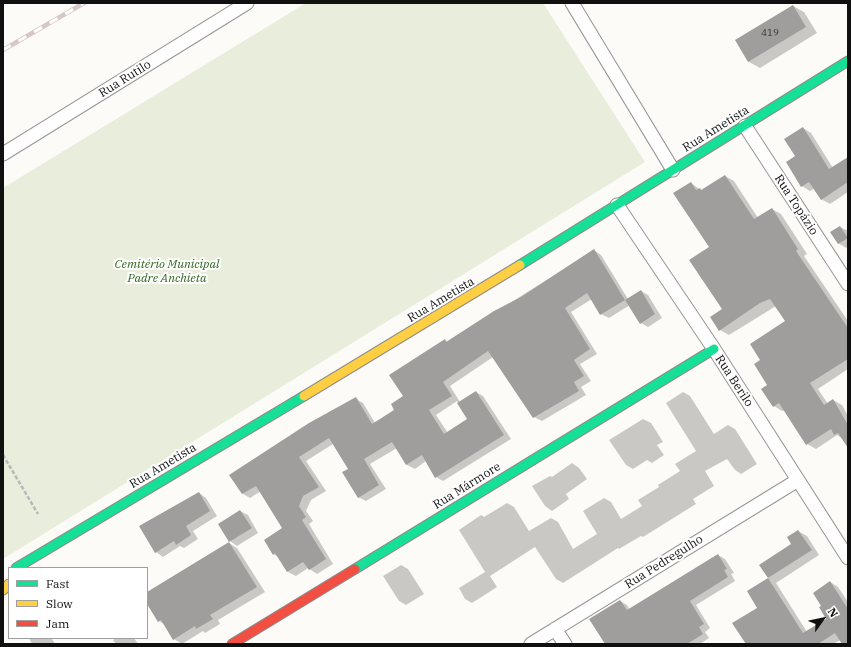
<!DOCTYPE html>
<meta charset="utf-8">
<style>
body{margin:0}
#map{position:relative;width:851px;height:647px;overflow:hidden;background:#fcfbf7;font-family:"IBM Plex Serif",serif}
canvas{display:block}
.frame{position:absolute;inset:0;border:4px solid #101010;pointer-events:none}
.legend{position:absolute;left:8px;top:567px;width:140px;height:72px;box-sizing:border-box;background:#fff;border:1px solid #9f9f9f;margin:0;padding:5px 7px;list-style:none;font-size:12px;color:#101010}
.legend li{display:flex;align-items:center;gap:8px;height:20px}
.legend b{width:20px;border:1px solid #9f9f9f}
.north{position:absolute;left:803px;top:599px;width:40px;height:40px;-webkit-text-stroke:3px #fff;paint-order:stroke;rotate:57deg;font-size:11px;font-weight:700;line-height:16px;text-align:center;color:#101010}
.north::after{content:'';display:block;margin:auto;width:14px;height:18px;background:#101010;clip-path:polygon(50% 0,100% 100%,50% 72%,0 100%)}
</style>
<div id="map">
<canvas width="851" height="647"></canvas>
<div class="frame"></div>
<ul class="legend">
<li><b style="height:5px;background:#16e098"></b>Fast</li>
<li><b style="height:5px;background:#ffcf43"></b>Slow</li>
<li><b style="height:5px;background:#f24e42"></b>Jam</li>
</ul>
<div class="north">N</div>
</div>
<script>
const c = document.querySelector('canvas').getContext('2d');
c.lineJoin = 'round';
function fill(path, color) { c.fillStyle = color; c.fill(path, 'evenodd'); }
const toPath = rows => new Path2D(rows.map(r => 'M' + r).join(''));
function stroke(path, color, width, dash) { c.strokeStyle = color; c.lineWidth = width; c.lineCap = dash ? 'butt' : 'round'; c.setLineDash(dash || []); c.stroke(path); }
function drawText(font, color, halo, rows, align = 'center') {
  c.font = font + ' "IBM Plex Serif",serif'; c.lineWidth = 4; c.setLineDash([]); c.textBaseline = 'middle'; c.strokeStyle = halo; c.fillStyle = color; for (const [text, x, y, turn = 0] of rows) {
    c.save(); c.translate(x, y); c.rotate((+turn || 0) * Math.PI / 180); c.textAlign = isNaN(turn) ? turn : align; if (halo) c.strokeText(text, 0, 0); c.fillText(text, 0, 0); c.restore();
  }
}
fill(toPath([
 [306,3,543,3,645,162,3,559,3,188]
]), '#e9eddc');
fill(toPath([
 [793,6,804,12,817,33,760,68,749,62,736,41],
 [803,128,811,133,833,168,848,158,848,192,830,204,821,199,815,188,810,191,802,186,797,156],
 [725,176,734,181,758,218,772,209,781,214,807,254,804,256,848,321,848,369,818,389,828,404,833,400,842,405,848,416,848,447,843,439,837,435,816,449,807,444,785,410,782,411,774,406,768,385,786,321,776,306,729,335,720,330,723,310,710,248,691,183,702,191],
 [840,227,846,230,848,229,848,246,846,248,838,243],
 [594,250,601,255,628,299,641,291,648,295,662,318,648,327,641,323,630,305,609,318,601,314,592,299,571,312,597,354,580,364,591,381,581,387,586,395,542,421,534,417,493,357,450,386,460,402,476,392,483,396,511,439,443,481,436,477,426,461,415,469,407,465,397,448,370,464,386,489,366,501,358,497,349,469,333,444,306,461,326,491,311,500,306,511,313,521,309,524,333,564,317,574,308,568,296,576,288,572,279,557,273,554,283,529,261,491,250,498,243,494,231,475,356,399,363,403,375,423,395,410,445,340,448,342],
 [457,401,468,419,448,433,436,415],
 [683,392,690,396,714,434,728,425,735,429,757,464,741,474,735,470,727,459,705,471,714,486,693,499,696,504,643,537,641,536,619,549,618,548,563,583,556,579,535,547,490,576,497,587,472,603,465,599,459,588,485,572,459,530,481,515,484,517,507,503,514,507,529,531,551,518,558,522,573,549,597,534,583,511,604,498,611,502,621,519,642,506,638,500,659,487,658,485,680,471,675,464,696,451,666,403],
 [643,419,651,423,663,442,657,445,664,455,652,463,647,460,633,469,626,465,609,440],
 [572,463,579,468,587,479,566,494,569,499,552,511,545,506,532,486,550,476,552,477],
 [199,493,206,498,217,516,193,531,198,539,184,548,180,546,163,557,156,552],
 [240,511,248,515,258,533,237,546,230,541],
 [798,531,807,536,819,555,776,583,807,632,828,619,830,582,838,587,848,602,848,644,845,644,841,640,833,644,747,644,758,608,748,592,769,578,761,565,793,544],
 [229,543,237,548,265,592,218,620,220,624,205,633,203,631,182,644,174,639,165,625,159,621,147,602,147,594],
 [718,555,725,559,734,573,731,574,735,581,696,605,710,628,705,632,709,638,700,644,606,644,620,601,627,605,630,610],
 [401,565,408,569,424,594,406,605,399,601,383,576],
 [29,638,54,638,52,639,55,644,32,644],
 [116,638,134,638,138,644,116,644,113,640]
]), '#0003');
fill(toPath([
 [793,5,806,27,748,62,735,40],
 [803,127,829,169,848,157,848,182,821,200,809,182,801,187,786,162,795,156,784,139],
 [725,175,754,219,772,208,798,249,796,251,848,328,848,359,810,383,824,405,833,399,848,425,848,448,838,433,834,435,831,429,806,445,779,403,773,407,761,389,767,385,754,364,760,360,750,344,785,321,770,299,760,303,719,331,710,317,722,309,689,260,709,247,673,193,691,182,696,190,700,188,701,190],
 [840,226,848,238,838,244,830,232],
 [594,249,625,300,600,315,587,293,565,308,590,349,574,360,584,376,574,382,579,391,533,418,488,351,443,382,452,396,429,410,444,434,467,419,457,403,476,391,504,435,435,478,422,455,406,465,392,442,364,459,379,485,358,498,342,472,348,469,329,438,299,457,319,487,303,496,299,506,306,517,302,520,326,559,309,570,303,562,287,572,275,553,273,555,264,540,282,528,256,486,242,494,229,475,309,423,356,397,372,424,394,410,391,404,403,396,389,375,445,339,446,342,494,311,521,297],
 [641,290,655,314,640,324,625,300],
 [199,492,210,511,186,526,191,535,176,545,174,541,155,553,139,526],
 [240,510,252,528,229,542,218,524],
 [798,530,812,550,768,578,803,633,826,619,819,607,821,606,813,593,830,581,848,609,848,644,842,644,835,633,818,644,746,644,732,623,757,608,747,591,768,578,759,565,791,544,787,537],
 [229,542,257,587,210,615,213,619,196,629,195,626,173,640,161,620,158,622,147,604,147,592],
 [718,554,727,569,724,570,728,577,690,601,704,624,699,627,703,634,687,644,605,644,589,619,620,600,627,610]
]), '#a09e9c');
const street = toPath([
 [572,3,673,170],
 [745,126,848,284],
 [3,154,247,3],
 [617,205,714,349,848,558],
 [555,629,565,644],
 [531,644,798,480]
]);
const fast = toPath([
 [520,265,848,61],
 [16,568,304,396],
 [355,569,714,349]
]);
const slow = toPath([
 [304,396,520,265],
 [3,590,9,584]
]);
const jam = toPath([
 [232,644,355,569]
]);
stroke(street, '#969694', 15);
stroke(fast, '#8d8c8b', 11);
stroke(slow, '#8d8c8b', 11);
stroke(jam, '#8d8c8b', 11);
stroke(toPath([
 [3,455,38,514]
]), '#b9b9b8', 2.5, [4, 2]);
stroke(street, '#fffefe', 13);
stroke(fast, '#16e098', 9);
stroke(slow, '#ffcf43', 9);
stroke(jam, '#f24e42', 9);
const rail = toPath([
 [3,50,84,3]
]);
stroke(rail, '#d7c7c7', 4.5);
stroke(rail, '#fff', 3, [9]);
drawText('10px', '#343433', null, [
 ["419",770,33]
]);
drawText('12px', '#101010', '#fff', [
 ["Rua Rutilo",125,79,-32],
 ["Rua Ametista",716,129,-32],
 ["Rua Topázio",796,205,57],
 ["Rua Ametista",441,300,-31],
 ["Rua Berilo",734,381,57],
 ["Rua Ametista",163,466,-31],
 ["Rua Mármore",467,486,-32],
 ["Rua Pedregulho",664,562,-32]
]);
drawText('italic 12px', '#326722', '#fff', [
 ["Cemitério Municipal",167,265],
 ["Padre Anchieta",167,279]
]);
</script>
